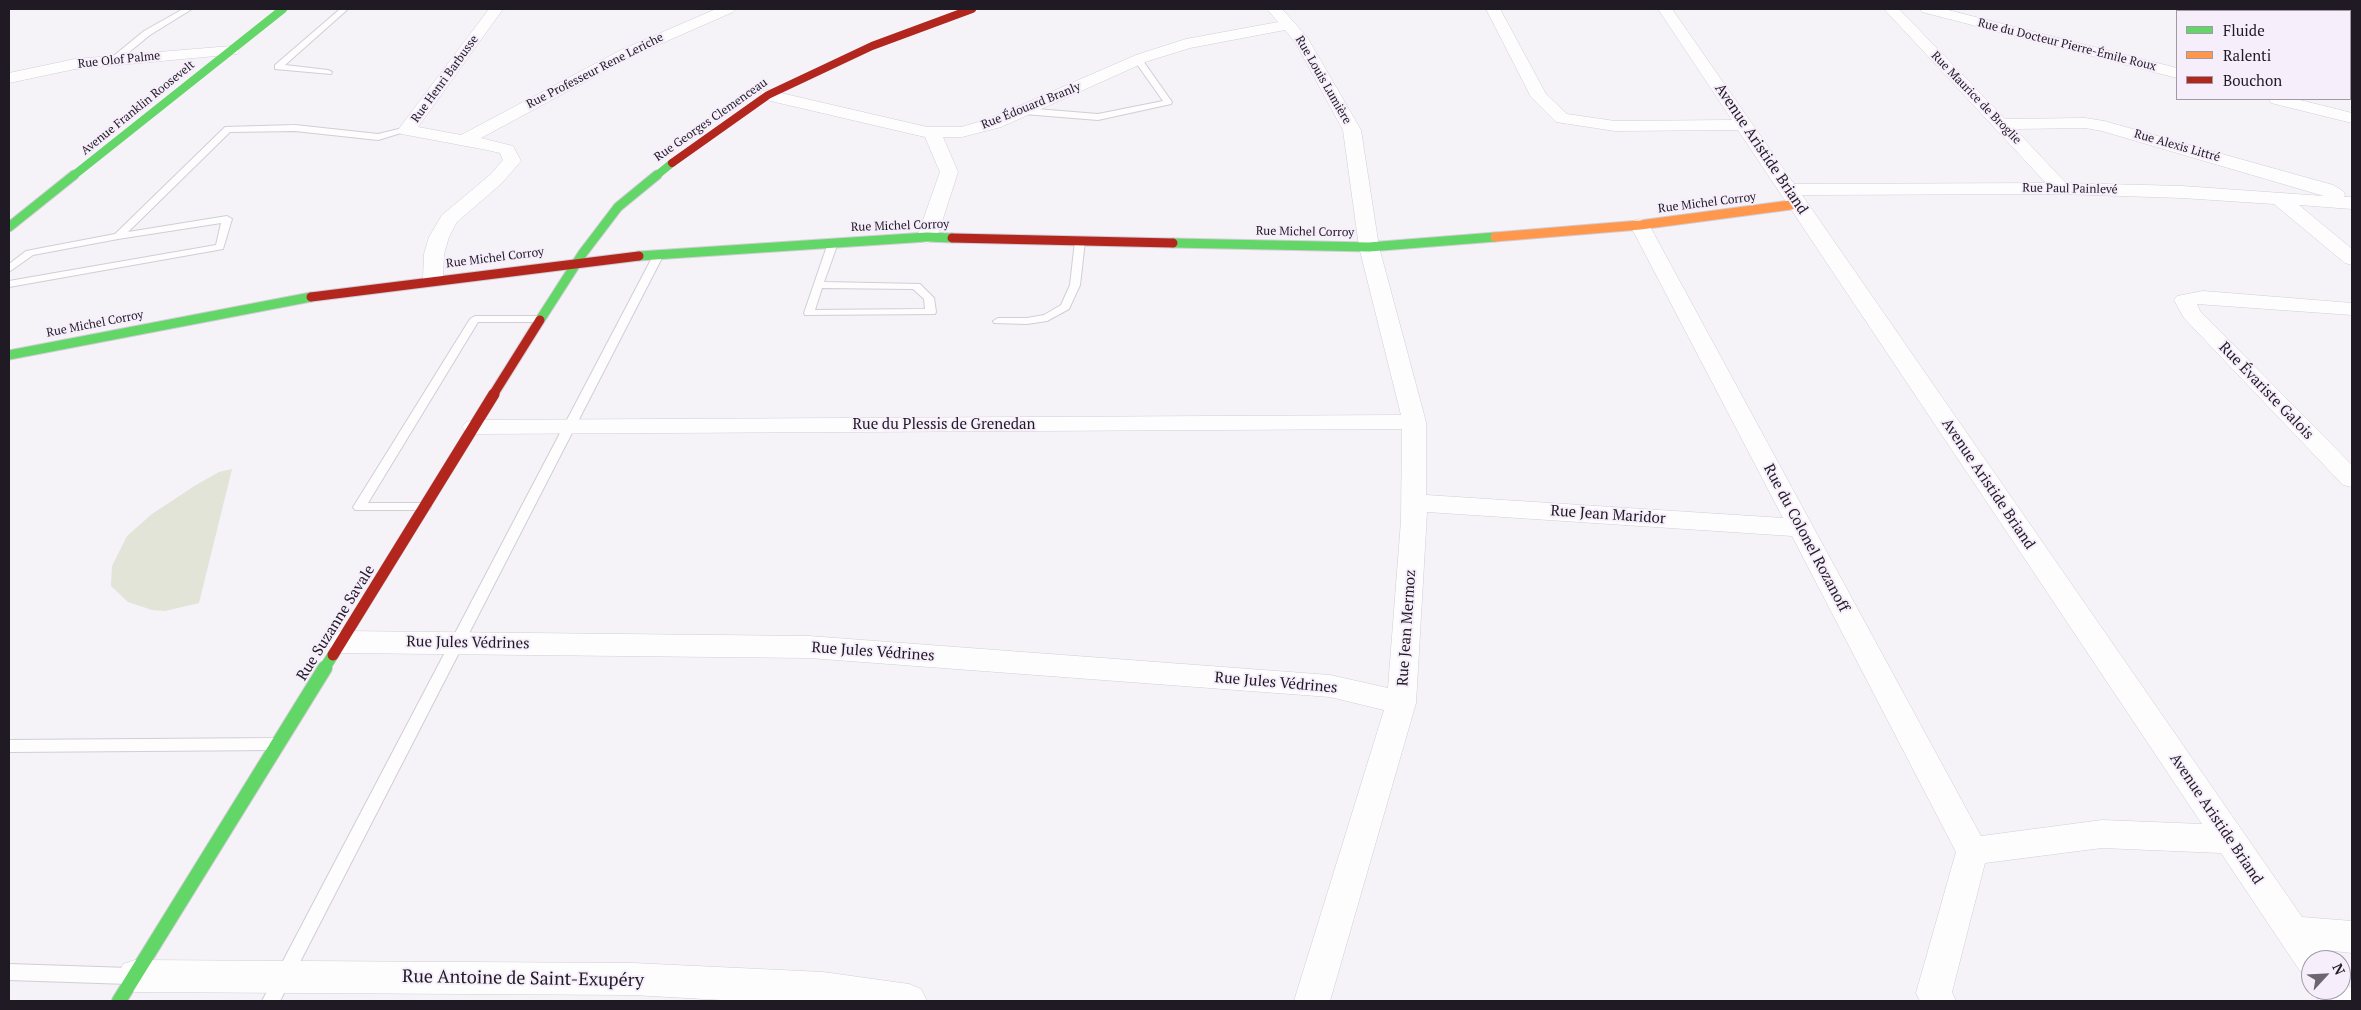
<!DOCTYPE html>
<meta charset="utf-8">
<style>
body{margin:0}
#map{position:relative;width:2361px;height:1010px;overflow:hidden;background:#f5f2f8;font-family:"PT Serif",serif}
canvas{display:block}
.frame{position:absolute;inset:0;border:10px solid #201a25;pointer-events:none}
.legend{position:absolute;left:2176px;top:10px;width:175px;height:90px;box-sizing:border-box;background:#f6effb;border:1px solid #a09aa5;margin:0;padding:6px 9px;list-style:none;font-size:15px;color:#201a25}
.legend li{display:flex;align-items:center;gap:10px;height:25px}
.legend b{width:25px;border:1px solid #a09aa5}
.north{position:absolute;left:2301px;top:950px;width:50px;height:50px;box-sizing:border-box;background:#f6effb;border:1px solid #a09aa5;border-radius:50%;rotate:65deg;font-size:14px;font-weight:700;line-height:20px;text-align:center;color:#201a25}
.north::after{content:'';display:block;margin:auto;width:18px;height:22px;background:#6b666f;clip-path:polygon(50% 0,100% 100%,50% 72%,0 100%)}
</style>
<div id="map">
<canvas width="2361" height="1010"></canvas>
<div class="frame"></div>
<ul class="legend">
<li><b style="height:6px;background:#63d668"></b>Fluide</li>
<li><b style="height:6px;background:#ff974d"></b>Ralenti</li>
<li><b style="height:6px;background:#b3261e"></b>Bouchon</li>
</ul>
<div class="north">N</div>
</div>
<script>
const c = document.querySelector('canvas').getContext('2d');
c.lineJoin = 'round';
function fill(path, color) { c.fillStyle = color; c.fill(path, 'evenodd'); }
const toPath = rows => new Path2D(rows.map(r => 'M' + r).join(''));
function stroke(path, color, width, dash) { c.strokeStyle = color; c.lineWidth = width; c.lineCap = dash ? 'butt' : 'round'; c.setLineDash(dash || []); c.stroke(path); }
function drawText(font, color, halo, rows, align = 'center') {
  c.font = font + ' "PT Serif",serif'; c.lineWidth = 4; c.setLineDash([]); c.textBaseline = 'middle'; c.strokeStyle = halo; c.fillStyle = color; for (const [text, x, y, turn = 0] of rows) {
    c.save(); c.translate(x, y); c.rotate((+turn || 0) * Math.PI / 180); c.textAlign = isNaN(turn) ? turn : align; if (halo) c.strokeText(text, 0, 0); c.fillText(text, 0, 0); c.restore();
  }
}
fill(toPath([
 [232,469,199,603,165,611,152,610,128,602,111,586,112,566,127,536,152,514,196,485,219,472]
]), '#e1e4d7');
const lane = toPath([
 [183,9,192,9,150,35,117,62,111,62,111,58,144,31,183,9],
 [340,9,348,9,285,65,328,70,332,72,331,74,275,69,275,65,340,9],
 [1135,58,1141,58,1172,102,1171,104,1098,120,1024,114,1020,111,1024,108,1098,114,1163,101,1134,60,1135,58],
 [295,125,378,134,407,127,411,130,378,140,295,131,230,132,128,232,227,216,232,219,223,249,9,287,9,281,216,245,221,223,118,239,33,255,9,272,9,264,26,251,115,234,225,127,295,125],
 [1080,238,1085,241,1080,285,1069,309,1047,321,1027,324,994,323,993,321,998,318,1027,318,1044,315,1061,305,1070,285,1075,241,1080,238],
 [833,240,838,243,824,282,920,284,934,298,936,312,935,314,805,315,804,313,828,243,833,240],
 [822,288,913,289,924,299,925,309,815,310,822,288],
 [659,251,664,254,280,1001,262,1001,654,254,659,251],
 [475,316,541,316,546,319,541,322,478,322,368,503,425,503,429,504,431,507,429,510,355,510,353,507,355,504,470,319,475,316],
 [276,738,281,740,283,744,281,748,276,750,9,752,9,740,276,738],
 [9,964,129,968,135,970,138,976,135,982,129,984,9,980,9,964]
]);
const street = toPath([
 [489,9,503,9,418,127,461,135,621,50,716,9,735,9,733,12,633,56,481,138,513,146,521,161,502,183,457,222,449,237,444,254,443,279,440,283,433,285,426,283,423,279,424,254,429,237,442,215,490,175,503,160,500,153,487,150,407,135,401,134,398,130,489,9],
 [1267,9,1282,9,1307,37,1361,130,1379,247,1426,422,1426,495,1783,518,1630,225,1633,221,1640,219,1647,221,1981,836,2102,820,2202,824,1738,130,1615,131,1556,122,1531,97,1486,9,1500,9,1546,94,1567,114,1615,121,1732,120,1658,9,1672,9,1794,184,2046,183,1884,9,1899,9,2005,119,2085,118,2104,121,2333,185,2343,191,2345,195,2344,197,2352,197,2352,209,2299,205,2352,249,2352,265,2345,263,2274,204,2182,198,2061,194,1802,195,2302,917,2352,921,2352,953,2325,950,2329,960,2311,960,2311,976,2300,971,2221,853,2102,848,1985,863,1952,992,1956,1001,1920,1001,1916,993,1956,852,1792,536,1427,512,1416,703,1330,1001,1294,1001,1384,710,1330,697,809,658,341,653,331,649,327,642,331,635,341,631,809,636,1330,675,1388,688,1401,521,1402,429,474,434,466,432,462,427,466,422,474,420,1401,415,1359,247,1343,130,1295,42,1285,30,1190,48,1148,61,1001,127,962,137,943,137,958,172,937,237,934,241,927,243,920,241,917,237,940,172,925,137,762,99,760,95,762,91,768,90,927,127,961,127,989,119,1136,55,1186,39,1278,22,1267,9],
 [2085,128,2102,131,2324,196,2182,186,2066,183,2015,129,2085,128],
 [1920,9,1944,9,2177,68,2177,78,1922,12,1920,9],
 [231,46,237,48,239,51,237,54,75,69,9,83,9,73,75,59,231,46],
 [2269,99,2296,99,2352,113,2352,123,2271,103,2269,99],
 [2203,291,2352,303,2352,315,2197,304,2200,311,2352,465,2352,487,2343,485,2184,318,2174,300,2177,296,2203,291],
 [135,960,633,963,823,972,909,984,921,989,927,1001,740,1001,633,995,135,992,123,988,118,976,123,964,135,960],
 [2341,977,2352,989,2352,1001,2319,1001,2314,990,2341,990,2341,977]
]);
const fastFar3 = toPath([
 [73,176,283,9],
 [656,176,672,163]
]);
const fastFar2 = toPath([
 [9,227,74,175],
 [1173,243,1369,247,1495,237],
 [639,256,927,237,952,238],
 [540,320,583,253,618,207,657,175],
 [9,355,311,297]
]);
const fastFar1 = toPath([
 [324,669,333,655]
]);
const fast = toPath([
 [119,1001,325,668]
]);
const slowFar1 = toPath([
 [2253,9,2264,11]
]);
const slow = toPath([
 [1495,237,1640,225,1798,204]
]);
const jamFar2 = toPath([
 [2350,31,2352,32],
 [672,163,768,95,872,46,972,9]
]);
const jamFar1 = toPath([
 [952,238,1173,243],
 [311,297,639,256],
 [493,395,540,320]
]);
const jam = toPath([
 [333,655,494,394]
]);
stroke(lane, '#d2cdd6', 2);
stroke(street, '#d2cdd6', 1);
stroke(fastFar3, '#d2cdd6', 8);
stroke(fastFar2, '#d2cdd6', 11);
stroke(fastFar1, '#d2cdd6', 12);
stroke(fast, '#d2cdd6', 16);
stroke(slowFar1, '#d2cdd6', 8);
stroke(slow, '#d2cdd6', 11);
stroke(jamFar2, '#d2cdd6', 8);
stroke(jamFar1, '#d2cdd6', 11);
stroke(jam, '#d2cdd6', 12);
fill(lane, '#fefdfe');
fill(street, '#fefdfe');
stroke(fastFar3, '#63d668', 8);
stroke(fastFar2, '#63d668', 9);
stroke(fastFar1, '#63d668', 11);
stroke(fast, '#63d668', 14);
stroke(slowFar1, '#ff974d', 8);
stroke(slow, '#ff974d', 9);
stroke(jamFar2, '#b3261e', 8);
stroke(jamFar1, '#b3261e', 9);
stroke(jam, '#b3261e', 11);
drawText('12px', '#201a25', '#f6effb', [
 ["Rue du Docteur Pierre-Émile Roux",2067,45,14],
 ["Rue Olof Palme",119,60,-6],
 ["Rue Professeur Rene Leriche",595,71,-27],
 ["Rue Henri Barbusse",445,79,-54],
 ["Rue Louis Lumière",1323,80,60],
 ["Rue Maurice de Broglie",1976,98,46],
 ["Rue Édouard Branly",1031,106,-22],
 ["Avenue Franklin Roosevelt",138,108,-39],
 ["Rue Georges Clemenceau",711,120,-35],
 ["Rue Alexis Littré",2177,146,16],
 ["Rue Paul Painlevé",2070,189,1],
 ["Rue Michel Corroy",1707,203,-7],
 ["Rue Michel Corroy",900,226,-2],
 ["Rue Michel Corroy",1305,232,1],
 ["Rue Michel Corroy",495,258,-7],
 ["Rue Michel Corroy",95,324,-11]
]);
drawText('15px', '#201a25', '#f6effb', [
 ["Avenue Aristide Briand",1761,149,56],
 ["Rue Évariste Galois",2266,391,46],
 ["Rue du Plessis de Grenedan",944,425],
 ["Avenue Aristide Briand",1988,484,56],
 ["Rue Jean Maridor",1608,515,4],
 ["Rue du Colonel Rozanoff",1806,538,62],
 ["Rue Suzanne Savale",336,623,-58],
 ["Rue Jean Mermoz",1407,628,-86],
 ["Rue Jules Védrines",468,643,1],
 ["Rue Jules Védrines",873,652,4],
 ["Rue Jules Védrines",1276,683,5],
 ["Avenue Aristide Briand",2216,819,56]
]);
drawText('18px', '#201a25', '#f6effb', [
 ["Rue Antoine de Saint-Exupéry",523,979,1]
]);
</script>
